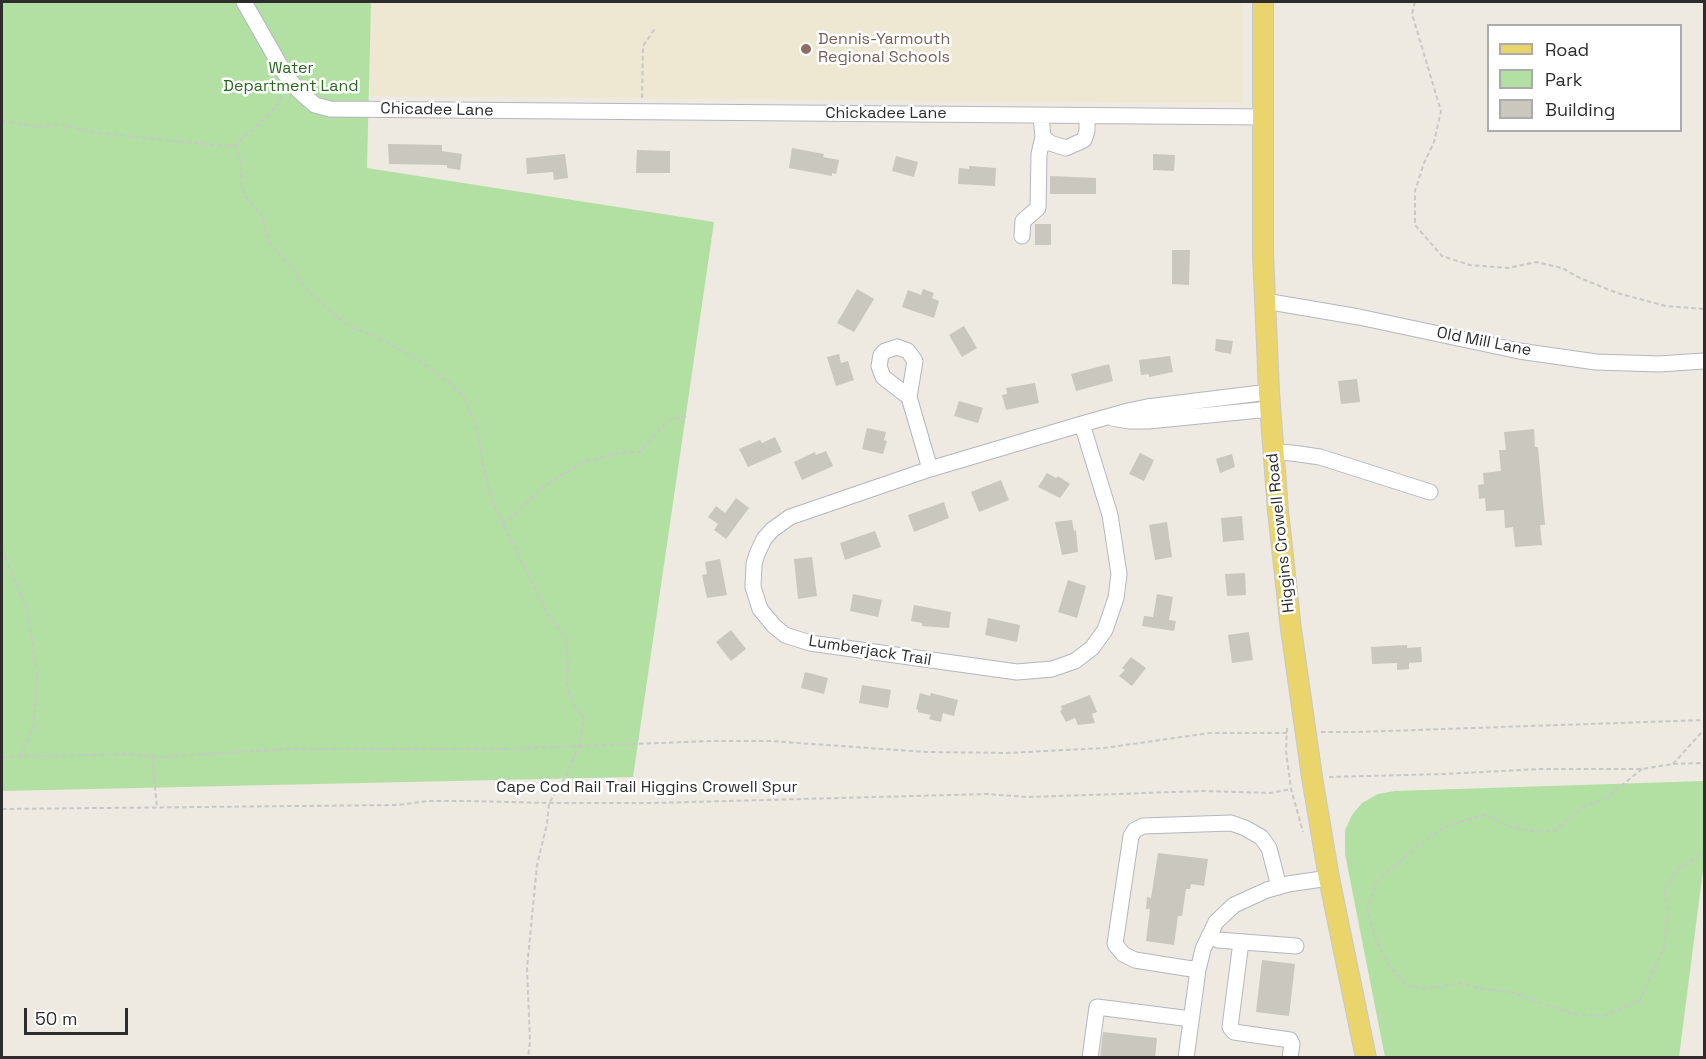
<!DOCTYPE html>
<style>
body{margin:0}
#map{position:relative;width:1706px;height:1059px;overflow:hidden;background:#eee9e1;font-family:"Space Grotesk",sans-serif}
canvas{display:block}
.frame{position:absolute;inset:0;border:3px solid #2d2d2d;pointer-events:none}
.legend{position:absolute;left:1487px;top:24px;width:195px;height:108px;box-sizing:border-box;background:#fff;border:2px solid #ababab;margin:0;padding:8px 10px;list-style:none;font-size:18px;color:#2d2d2d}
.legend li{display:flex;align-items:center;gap:12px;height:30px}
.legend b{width:30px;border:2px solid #ababab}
.scale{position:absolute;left:24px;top:1008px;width:104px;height:27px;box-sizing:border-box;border:3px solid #2d2d2d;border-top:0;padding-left:8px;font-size:18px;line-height:21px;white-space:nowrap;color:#2d2d2d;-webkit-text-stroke:4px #fff;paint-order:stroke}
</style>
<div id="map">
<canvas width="1706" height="1059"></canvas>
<div class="frame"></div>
<ul class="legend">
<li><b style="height:8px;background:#e9d56b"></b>Road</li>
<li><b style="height:16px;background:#b2e0a2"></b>Park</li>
<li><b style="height:16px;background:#cac7bf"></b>Building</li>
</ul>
<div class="scale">50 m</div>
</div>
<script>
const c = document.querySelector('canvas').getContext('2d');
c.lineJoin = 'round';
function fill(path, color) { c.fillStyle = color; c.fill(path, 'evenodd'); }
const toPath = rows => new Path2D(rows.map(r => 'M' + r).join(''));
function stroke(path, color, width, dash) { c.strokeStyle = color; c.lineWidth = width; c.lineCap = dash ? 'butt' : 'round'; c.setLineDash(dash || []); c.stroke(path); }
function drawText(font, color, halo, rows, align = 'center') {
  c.font = font + ' "Space Grotesk",sans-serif'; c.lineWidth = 5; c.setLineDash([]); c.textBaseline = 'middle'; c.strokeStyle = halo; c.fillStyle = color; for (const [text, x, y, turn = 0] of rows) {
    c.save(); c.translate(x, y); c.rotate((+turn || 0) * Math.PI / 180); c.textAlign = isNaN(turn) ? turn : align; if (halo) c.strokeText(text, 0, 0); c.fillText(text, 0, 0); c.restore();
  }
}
fill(toPath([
 [371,2,1243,2,1242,103,368,96]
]), '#eee7d2');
fill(toPath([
 [2,2,371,2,367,168,714,222,633,777,2,791],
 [1704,781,1704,862,1679,1057,1385,1057,1345,854,1345,830,1352,815,1362,803,1378,794,1395,791]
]), '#b2e0a2');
fill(toPath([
 [388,144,442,145,442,151,462,154,460,170,447,168,447,165,389,164],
 [792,148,824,154,823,157,839,160,836,174,832,173,832,176,789,168],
 [637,150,670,151,670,173,636,173],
 [565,154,568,178,554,180,553,172,527,174,526,158],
 [1153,154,1175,155,1174,171,1153,170],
 [896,156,918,162,914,177,892,171],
 [969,166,996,168,995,186,958,184,959,168,969,169],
 [1050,176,1096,178,1096,194,1050,194],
 [1035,224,1051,224,1051,245,1035,245],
 [1172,250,1190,250,1189,285,1172,284],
 [857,289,874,299,854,332,837,323],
 [923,289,934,293,932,298,939,301,934,318,902,307,908,290,921,295],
 [964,326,977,348,962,357,949,335],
 [1216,339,1233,341,1231,354,1215,351],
 [839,354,841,363,848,361,854,380,836,386,827,357],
 [1170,356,1173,372,1149,377,1149,374,1141,375,1139,360],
 [1109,364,1113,381,1076,391,1071,374],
 [1357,379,1360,402,1341,404,1338,381],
 [1035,383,1039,403,1006,410,1002,395,1007,394,1006,388],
 [959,401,983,408,978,423,954,416],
 [867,428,886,432,884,440,887,441,883,454,862,449],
 [1534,429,1535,447,1538,447,1545,525,1540,525,1542,545,1515,547,1513,527,1505,528,1504,510,1486,511,1485,498,1479,499,1478,485,1484,484,1483,473,1501,471,1499,450,1506,450,1504,432],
 [775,437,782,452,748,467,739,449,760,440,762,443],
 [826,451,833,466,802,480,794,462,815,452,816,455],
 [1140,453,1154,460,1144,481,1129,474],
 [1232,454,1235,467,1220,473,1216,459],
 [1047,473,1056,478,1058,476,1070,484,1060,498,1038,487],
 [1001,480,1009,500,979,512,971,492],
 [736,498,749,508,726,539,714,530,718,524,708,517,716,506,725,513],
 [944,502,949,518,914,532,908,515],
 [1242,516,1244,540,1223,542,1221,518],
 [1072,520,1074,531,1076,530,1078,552,1062,555,1055,522],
 [1167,522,1172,557,1155,560,1149,525],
 [875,531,881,547,845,560,840,543],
 [812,557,817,596,798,599,794,559],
 [720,559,727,595,707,598,702,575,707,574,705,562],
 [1245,573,1246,595,1227,596,1225,574],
 [1068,580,1086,586,1077,618,1058,612],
 [853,594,882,600,878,617,850,611],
 [1157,594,1173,597,1169,620,1176,621,1174,631,1142,626,1144,616,1153,617],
 [914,605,951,612,949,628,922,626,922,623,911,621],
 [988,618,1020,625,1017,642,985,635],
 [731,630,746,649,731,661,716,642],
 [1249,632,1253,660,1232,663,1228,635],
 [1407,645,1407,648,1421,647,1422,662,1409,663,1409,669,1397,670,1397,663,1372,664,1371,647],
 [1131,657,1146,668,1132,686,1119,676,1125,670,1122,668],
 [805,672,828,678,824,694,801,688],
 [862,685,891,690,888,708,859,703],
 [920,693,930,696,931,693,958,700,954,716,943,713,941,722,929,719,931,715,918,712,918,710,916,709],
 [1090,695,1097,712,1092,714,1095,723,1078,725,1075,718,1066,722,1060,711,1062,710,1061,706],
 [1158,853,1208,859,1204,886,1191,884,1190,889,1186,889,1182,916,1178,916,1174,945,1146,941,1150,909,1146,909,1147,897,1151,898],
 [1262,960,1295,964,1289,1016,1256,1012],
 [1103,1032,1157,1038,1155,1058,1100,1058]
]), '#cac7bf');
const minor = toPath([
 [244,2,285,74,299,91,315,105,330,109,1263,117],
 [1041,116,1043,137,1050,143,1066,148,1084,140,1087,131,1087,116],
 [1022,236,1023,221,1038,208,1039,154,1043,137],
 [1265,301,1359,317,1519,351,1596,362,1659,364,1704,361],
 [897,347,908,351,915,361,909,397,883,377,879,366,881,355,885,351,897,347],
 [909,397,930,469],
 [1112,418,1129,421,1148,421,1270,409],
 [1082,424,1110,515,1119,574,1116,598,1105,630,1092,648,1075,661,1052,669,1017,672,810,643,785,635,774,626,760,609,753,587,754,564,757,554,764,539,772,530,790,517,930,469,1082,424,1128,411,1147,407,1269,392],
 [1273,452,1292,453,1320,457,1430,492],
 [1209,936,1218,940,1296,946],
 [1241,942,1230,1027,1234,1032,1290,1040,1292,1044,1290,1058],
 [1198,970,1135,960,1123,954,1115,944,1131,836,1135,830,1143,826,1231,823,1245,828,1261,837,1269,848,1279,887],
 [1090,1058,1097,1007,1191,1019],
 [1186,1058,1198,970,1203,949,1216,922,1234,905,1267,890,1288,884,1329,878]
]);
const major = toPath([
 [1263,2,1263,253,1269,392,1278,511,1291,629,1312,777,1329,878,1366,1058]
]);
stroke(minor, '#b4b6c0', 17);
stroke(major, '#c8c8c8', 22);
stroke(toPath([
 [1415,2,1412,14,1441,111,1434,142,1424,163,1415,191,1415,225,1442,256,1470,265,1508,268,1536,262,1562,268,1580,278,1617,293,1666,306,1704,309],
 [642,98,643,46,656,27],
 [2,121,40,127,57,124,99,133,226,146,235,145,259,124,280,102,282,94],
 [235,145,241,162,241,182,245,196,262,216,269,243,292,268,307,290,348,326,375,336,423,363,446,380,464,397,477,428,483,465,492,501,547,613,566,639,568,664,567,688,575,707,584,718,579,746,565,778,549,803,547,824,537,865,527,968,530,1041,528,1058],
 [503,525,542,488,568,471,586,461,625,452,641,452,653,436,670,420,686,416],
 [2,550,28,612,37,674,34,726,20,756],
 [1287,728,1286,751,1291,789,1303,832],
 [1321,732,1357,732,1704,720],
 [152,756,157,807],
 [2,757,130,754,158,757,289,749,501,749,712,741,770,741,926,752,1007,753,1104,748,1210,733,1288,733],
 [1673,764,1701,733,1704,731],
 [1642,769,1606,798,1583,807,1556,830,1542,832,1525,830,1507,826,1488,815,1476,817,1447,826,1422,842,1376,882,1367,911,1376,939,1389,966,1406,985,1424,989,1461,983,1481,989,1510,992,1573,1014,1603,1016,1639,1001,1664,948,1668,912,1664,889,1677,870,1704,852],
 [1329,777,1444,774,1540,769,1642,769,1673,764,1704,763],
 [2,809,397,805,428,801,469,801,549,803,654,803,987,794,1027,797,1204,791,1271,793,1291,789]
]), '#c8c8c8', 2, [4.5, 3]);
stroke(minor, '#fff', 15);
stroke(major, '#e9d56b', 20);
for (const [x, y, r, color] of [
 [806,49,6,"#8d6e63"]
]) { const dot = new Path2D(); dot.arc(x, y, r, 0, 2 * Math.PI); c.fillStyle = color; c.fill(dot); stroke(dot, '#fff', 2); }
drawText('16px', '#785e54', '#fff', [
 ["Dennis-Yarmouth",818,40],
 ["Regional Schools",818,58]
], 'left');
drawText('16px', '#2a6820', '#fff', [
 ["Water",291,69],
 ["Department Land",291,87]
]);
drawText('16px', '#2d2d2d', '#fff', [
 ["Chicadee Lane",437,110,1],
 ["Chickadee Lane",886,114],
 ["Old Mill Lane",1484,342,11],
 ["Higgins Crowell Road",1281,533,-96],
 ["Lumberjack Trail",870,651,9],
 ["Cape Cod Rail Trail Higgins Crowell Spur",647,788]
]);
</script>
